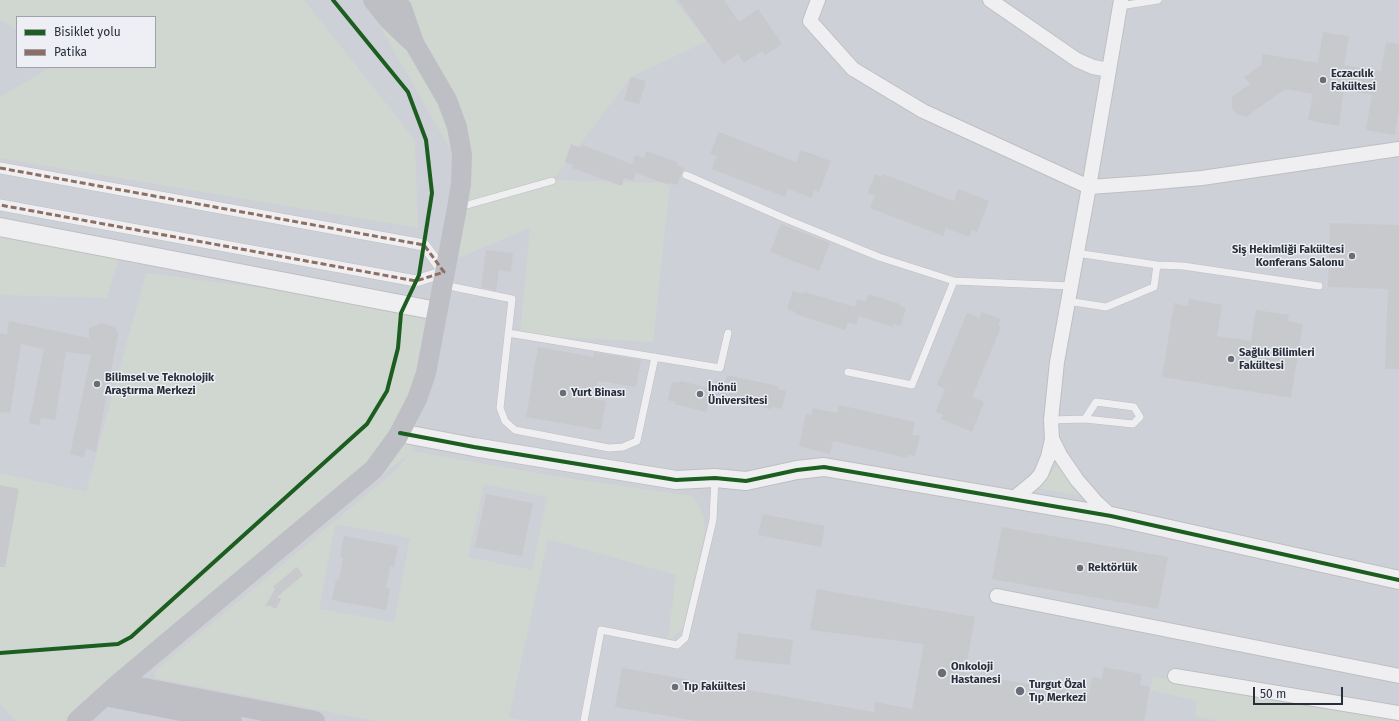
<!DOCTYPE html>
<meta charset="utf-8">
<style>
body{margin:0}
#map{position:relative;width:1399px;height:721px;overflow:hidden;background:#e0e1e4;font-family:"Fira Sans",sans-serif}
canvas{display:block}
.legend{position:absolute;left:16px;top:16px;width:140px;height:52px;box-sizing:border-box;background:#edeff4;border:1px solid #9fa2aa;margin:0;padding:5px 7px;list-style:none;font-size:12px;color:#292e3b}
.legend li{display:flex;align-items:center;gap:8px;height:20px}
.legend b{width:20px;border:1px solid #9fa2aa}
.scale{position:absolute;left:1253px;top:687px;width:90px;height:18px;box-sizing:border-box;border:2px solid #292e3b;border-top:0;padding-left:5px;font-size:12px;line-height:14px;white-space:nowrap;color:#292e3b;-webkit-text-stroke:3px #edeff4;paint-order:stroke}
</style>
<div id="map">
<canvas width="1399" height="721"></canvas>
<ul class="legend">
<li><b style="height:5px;background:#1b5e20"></b>Bisiklet yolu</li>
<li><b style="height:5px;background:#8d6e63"></b>Patika</li>
</ul>
<div class="scale">50 m</div>
</div>
<script>
const c = document.querySelector('canvas').getContext('2d');
c.lineJoin = 'round';
function fill(path, color) { c.fillStyle = color; c.fill(path, 'evenodd'); }
const toPath = rows => new Path2D(rows.map(r => 'M' + r).join(''));
function stroke(path, color, width, dash) { c.strokeStyle = color; c.lineWidth = width; c.lineCap = dash ? 'butt' : 'round'; c.setLineDash(dash || []); c.stroke(path); }
function drawText(font, color, halo, rows, align = 'center') {
  c.font = font + ' "Fira Sans",sans-serif'; c.lineWidth = 3; c.setLineDash([]); c.textBaseline = 'middle'; c.strokeStyle = halo; c.fillStyle = color; for (const [text, x, y, turn = 0] of rows) {
    c.save(); c.translate(x, y); c.rotate((+turn || 0) * Math.PI / 180); c.textAlign = isNaN(turn) ? turn : align; if (halo) c.strokeText(text, 0, 0); c.fillText(text, 0, 0); c.restore();
  }
}
fill(toPath([
 [0,0,1399,0,1399,721,0,721],
 [17,17,155,17,155,67,17,67]
]), '#ced0d7');
fill(toPath([
 [0,0,304,0,415,140,418,228,0,158,0,97,51,67,155,67,155,17,17,17,17,30,0,20],
 [365,0,674,0,707,41,631,77,553,180,670,183,653,342,520,335,530,228,446,263,462,170],
 [0,227,121,251,107,298,0,295],
 [146,273,437,311,412,451,559,477,692,496,697,502,703,516,705,532,683,628,668,641,676,575,548,539,509,717,526,721,376,721,155,678,157,669,395,471,410,453,69,721,19,721,13,719,0,704,0,473,86,492],
 [484,484,547,497,532,570,468,557],
 [336,524,410,538,394,622,319,609,335,526],
 [1058,464,1082,496,1038,488],
 [1153,677,1399,717,1399,721,1219,721,1195,716,1197,701,1150,690]
]), '#d0d7d0');
fill(toPath([
 [678,0,724,0,739,22,758,9,782,44,765,55,762,51,744,63,738,54,723,64],
 [1323,32,1349,36,1344,65,1381,71,1386,42,1399,44,1399,108,1395,135,1366,130,1372,95,1344,90,1339,126,1308,120,1313,94,1285,89,1246,117,1236,114,1232,108,1232,97,1250,84,1244,77,1261,65,1263,54,1318,63],
 [631,77,646,81,639,104,624,100],
 [719,132,796,162,801,150,831,161,819,192,814,190,812,198,788,189,785,197,712,169,717,156,710,154],
 [571,144,581,148,582,145,632,164,635,155,644,158,646,151,677,162,677,165,684,168,677,185,670,183,669,185,636,173,633,181,624,178,622,186,572,168,573,165,565,162],
 [875,174,882,177,883,174,954,201,958,189,989,201,977,232,972,230,969,237,946,228,943,236,870,208,875,196,868,193],
 [1330,223,1399,225,1399,369,1385,369,1388,289,1328,287],
 [781,224,830,243,819,271,770,252],
 [486,250,513,253,511,272,499,270,496,291,481,287],
 [793,291,803,294,804,292,855,307,857,299,866,302,868,294,900,304,899,306,906,308,901,326,894,324,893,327,859,316,856,325,848,322,845,330,795,314,795,312,787,309],
 [1189,299,1222,305,1217,336,1251,341,1256,310,1289,315,1288,321,1303,324,1291,398,1162,377,1174,303,1188,306],
 [982,312,1001,319,998,326,1001,327,972,397,984,402,972,432,941,419,943,415,936,412,945,389,937,385,967,313,979,318],
 [9,321,89,338,89,328,101,323,115,327,118,334,96,452,86,449,84,458,70,454,91,355,66,352,55,420,41,418,40,425,29,423,44,349,21,344,10,413,0,412,0,333,7,335],
 [538,347,593,357,594,352,641,360,636,387,598,381,594,399,606,401,601,430,526,417],
 [727,375,778,386,778,389,786,391,782,409,772,407,771,409,719,398,717,406,708,404,707,412,674,404,675,402,668,400,672,382,679,383,680,381,714,389,716,380,725,382],
 [839,405,915,422,912,435,920,436,915,456,908,455,907,458,833,441,830,454,799,446,806,414,811,415,813,408,837,413],
 [0,485,19,489,5,567,0,567],
 [486,494,533,503,522,556,475,547],
 [763,514,825,526,821,547,758,535],
 [1002,527,1168,557,1158,609,992,579],
 [344,536,398,546,394,567,390,566,386,588,390,589,386,610,332,600,336,579,339,580,343,558,340,557],
 [297,567,303,575,277,597,281,599,276,609,268,605,265,607,275,589,273,587],
 [817,589,975,617,965,673,1089,695,1092,677,1102,679,1104,667,1142,674,1140,685,1150,687,1144,721,696,721,615,707,622,668,874,712,875,702,912,709,924,644,810,630],
 [738,633,793,640,790,665,735,659]
]), '#c8c9cc');
const service = toPath([
 [1120,6,1158,0],
 [686,175,786,219,879,257,954,281,1070,286],
 [460,207,552,181],
 [1076,253,1157,265,1183,266,1319,286],
 [444,285,512,299,500,408,505,421,515,430,609,448,623,447,637,441,655,357],
 [1067,301,1106,307,1154,287,1157,265],
 [508,333,720,368,728,333],
 [848,372,912,385,954,281],
 [1051,420,1085,419,1133,424,1140,417,1134,407,1096,402,1085,419],
 [584,721,601,630,677,645,685,638,713,520,715,478]
]);
const pedestrian = toPath([
 [0,168,424,245,444,272,416,281,0,205]
]);
const minor = toPath([
 [818,0,810,21,853,69,923,111,1089,187,1146,183,1202,178,1399,149],
 [990,0,1077,60,1093,67,1109,70],
 [1052,439,1060,455,1077,480,1097,503,1111,516],
 [1012,500,1035,481,1041,474,1048,457,1052,439,1051,420,1057,362,1089,187,1121,0],
 [997,596,1399,676],
 [1175,676,1399,713]
]);
const tertiary = toPath([
 [0,227,437,311],
 [400,433,474,447,676,480,715,478,746,481,797,470,824,467,1111,516,1399,580]
]);
stroke(service, '#bebfc2', 8);
stroke(pedestrian, '#bebfc2', 12);
stroke(minor, '#bebfc2', 16);
stroke(tertiary, '#bebfc2', 20);
stroke(service, '#efeff1', 7);
stroke(pedestrian, '#efeff1', 11);
stroke(minor, '#efeff1', 14);
stroke(tertiary, '#efeff1', 18);
stroke(toPath([
 [373,0,389,20,411,41],
 [119,683,315,721],
 [104,696,232,721],
 [77,721,119,683,374,469,398,436,417,399,426,373,457,208,461,184,462,155,457,127,447,100,414,43,402,8,395,0]
]), '#bebfc4', 20);
stroke(toPath([
 [0,168,424,245,444,272,416,281,0,205]
]), '#8d6e63', 3, [6, 3]);
stroke(toPath([
 [400,433,474,447,676,480,715,478,746,481,797,470,824,467,1111,516,1399,580],
 [0,653,118,644,131,637,367,424,387,391,398,348,401,313,419,275,432,193,426,140,408,92,333,0]
]), '#1b5e20', 4);
for (const [x, y, r, color] of [
 [1323,80,4,"#696d76"],
 [1352,256,4,"#696d76"],
 [1231,359,4,"#696d76"],
 [97,384,4,"#696d76"],
 [563,393,4,"#696d76"],
 [700,394,4,"#696d76"],
 [1080,568,4,"#696d76"],
 [942,673,5,"#696d76"],
 [675,687,4,"#696d76"],
 [1020,691,5,"#696d76"]
]) { const dot = new Path2D(); dot.arc(x, y, r, 0, 2 * Math.PI); c.fillStyle = color; c.fill(dot); stroke(dot, '#edeff4', 1.5); }
drawText('bold 11px', '#292e3b', '#edeff4', [
 ["Eczacılık",1331,74],
 ["Fakültesi",1331,87],
 ["Siş Hekimliği Fakültesi",1344,250,"right"],
 ["Konferans Salonu",1344,263,"right"],
 ["Sağlık Bilimleri",1239,353],
 ["Fakültesi",1239,366],
 ["Bilimsel ve Teknolojik",105,378],
 ["Araştırma Merkezi",105,391],
 ["İnönü",708,388],
 ["Üniversitesi",708,401],
 ["Yurt Binası",571,393],
 ["Rektörlük",1088,568],
 ["Onkoloji",951,667],
 ["Hastanesi",951,680],
 ["Turgut Özal",1029,685],
 ["Tıp Merkezi",1029,698],
 ["Tıp Fakültesi",683,687]
], 'left');
</script>
